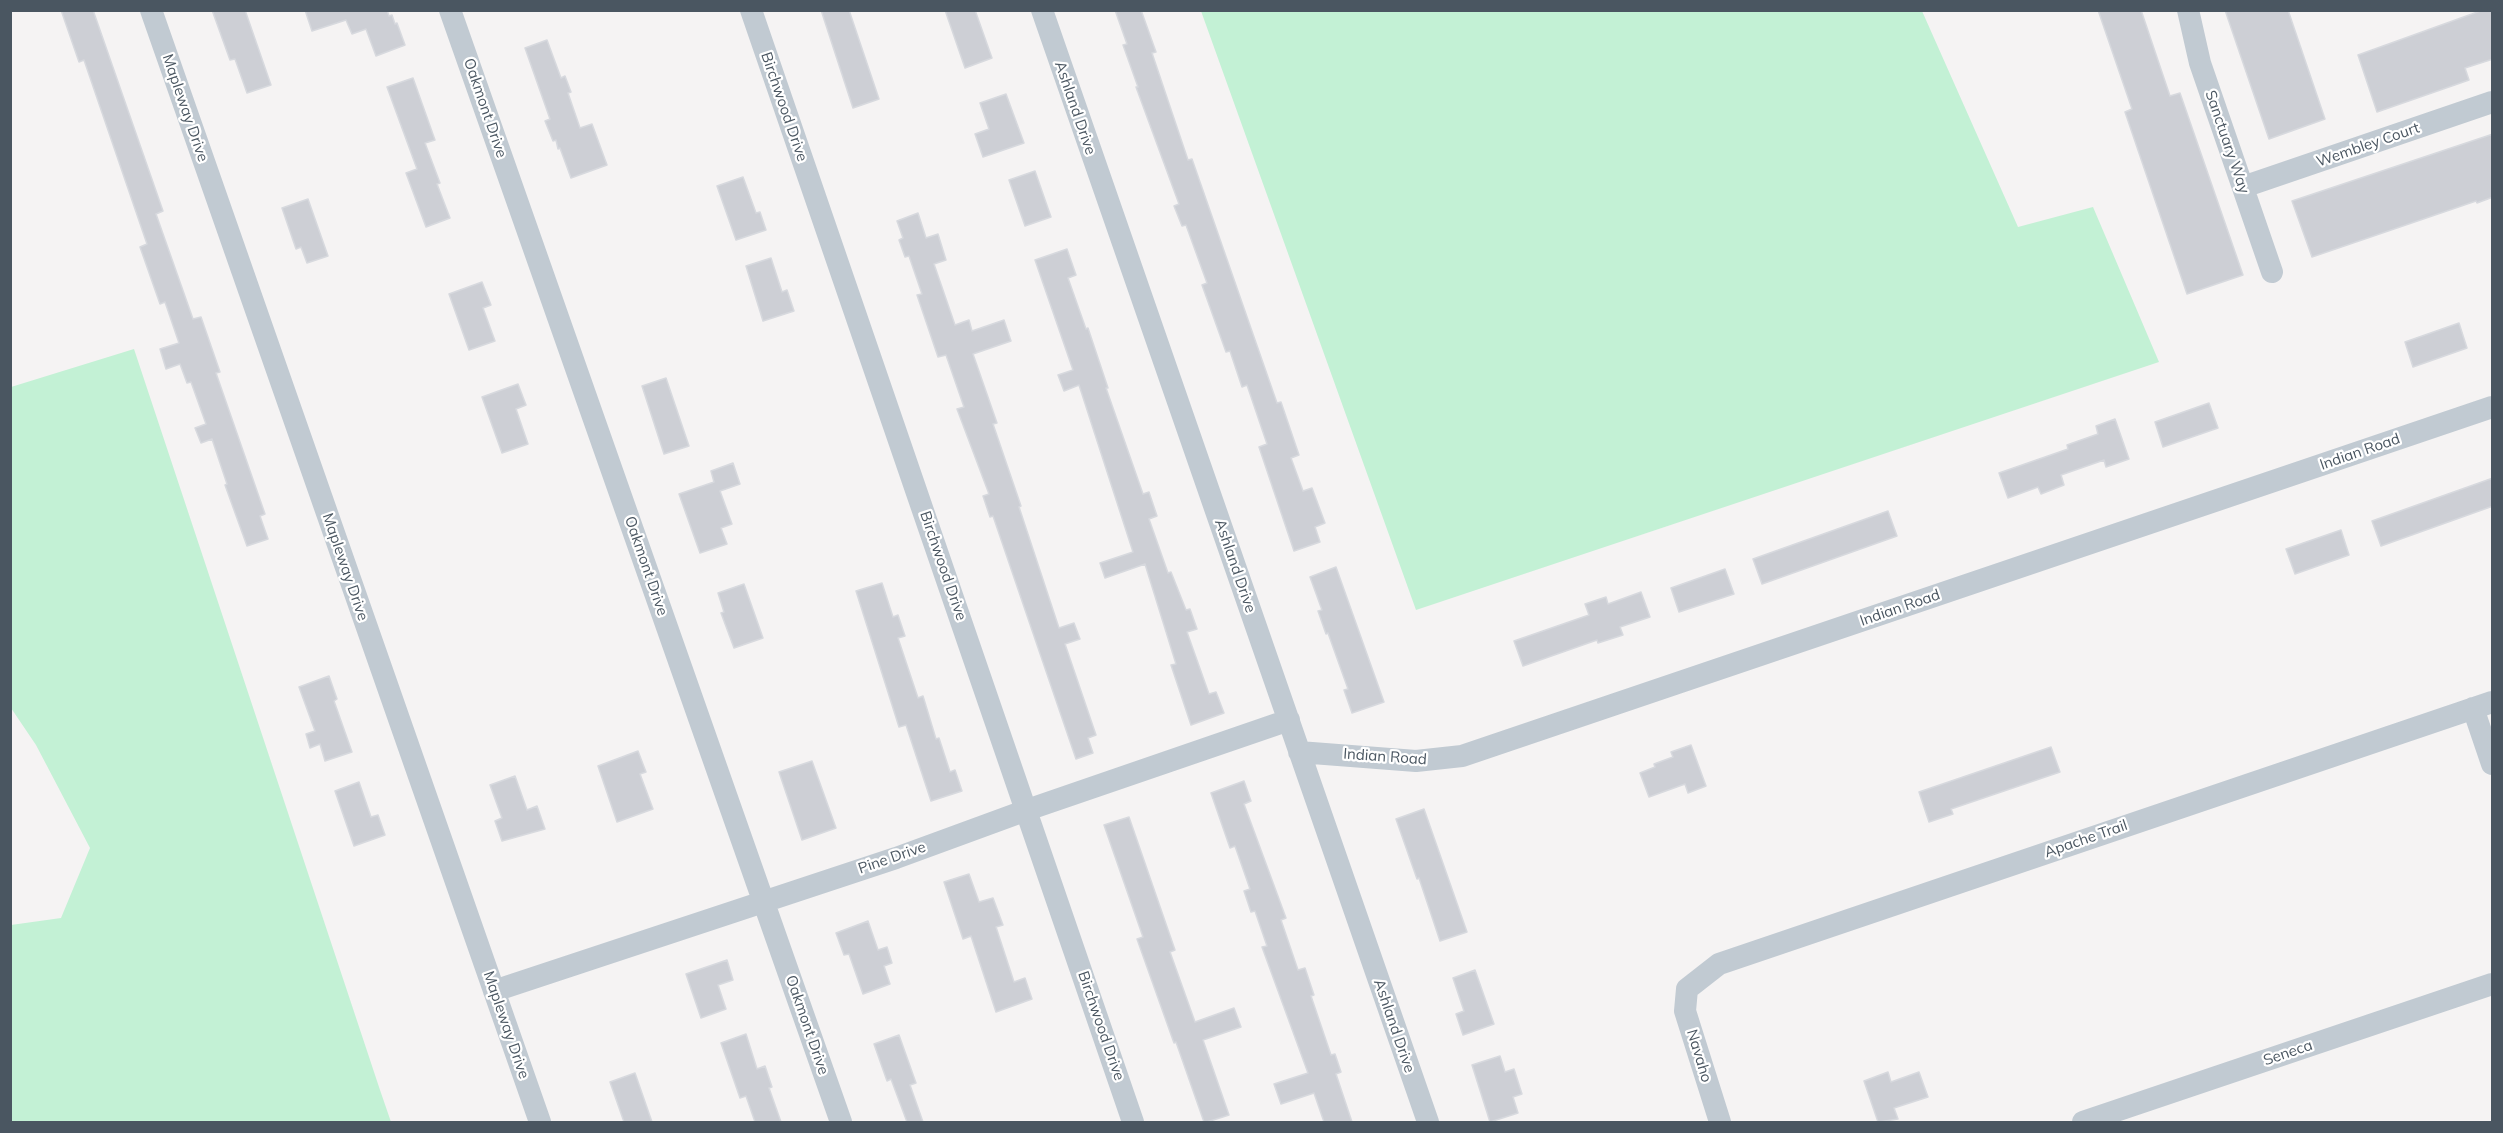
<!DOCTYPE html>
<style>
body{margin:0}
#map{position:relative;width:2503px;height:1133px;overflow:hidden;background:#f5f3f3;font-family:Mulish,sans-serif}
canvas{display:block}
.frame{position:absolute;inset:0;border:12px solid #4a5661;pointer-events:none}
</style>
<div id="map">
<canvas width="2503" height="1133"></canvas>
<div class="frame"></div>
</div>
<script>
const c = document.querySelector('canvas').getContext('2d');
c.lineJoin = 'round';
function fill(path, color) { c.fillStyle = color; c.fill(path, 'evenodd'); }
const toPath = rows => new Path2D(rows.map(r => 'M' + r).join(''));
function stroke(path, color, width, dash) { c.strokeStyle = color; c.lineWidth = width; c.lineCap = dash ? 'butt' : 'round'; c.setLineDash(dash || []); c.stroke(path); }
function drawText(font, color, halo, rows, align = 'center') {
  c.font = font + ' Mulish,sans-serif'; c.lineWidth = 4.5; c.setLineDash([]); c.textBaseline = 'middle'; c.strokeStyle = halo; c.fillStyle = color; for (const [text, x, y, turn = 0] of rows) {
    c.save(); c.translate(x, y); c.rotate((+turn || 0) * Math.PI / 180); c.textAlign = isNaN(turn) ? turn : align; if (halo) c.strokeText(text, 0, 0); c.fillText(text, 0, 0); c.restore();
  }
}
fill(toPath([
 [1201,11,1922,11,2018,227,2093,207,2159,362,1416,610],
 [134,349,380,1090,391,1122,11,1122,11,925,61,918,90,848,36,745,11,708,11,387]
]), '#c3f1d5');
const building = toPath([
 [61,10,93,10,163,211,156,214,193,319,201,317,220,372,216,373,265,514,260,516,268,539,247,546,225,485,227,484,212,439,201,443,195,428,206,424,191,382,187,383,180,364,166,369,160,349,179,343,165,302,160,304,140,247,147,244,84,60,79,62,61,10],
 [212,10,245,10,271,85,247,93,235,59,230,60,212,10],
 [305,10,387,10,389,16,392,15,395,24,397,23,405,45,376,56,366,29,352,34,346,20,312,31,305,10],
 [821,10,849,10,879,99,853,108,821,10],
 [945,10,975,10,992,58,965,68,945,10],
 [1115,10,1141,10,1156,52,1152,53,1188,160,1192,159,1277,403,1281,402,1299,455,1291,458,1303,491,1312,488,1325,523,1315,527,1320,542,1294,551,1259,447,1267,444,1247,385,1242,387,1230,351,1226,352,1202,285,1207,283,1186,225,1182,226,1174,206,1179,204,1136,87,1138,87,1123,45,1127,44,1115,10],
 [2098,10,2141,10,2170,96,2180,93,2243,275,2187,294,2125,112,2132,109,2098,10],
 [2225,10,2288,10,2325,119,2269,139,2225,10],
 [2483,10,2493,10,2493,59,2465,68,2469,80,2377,112,2358,55,2483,10],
 [547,40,561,78,565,76,571,92,568,93,580,128,592,124,607,165,571,178,560,148,558,149,556,140,553,141,545,121,550,119,525,48,547,40],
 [413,78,435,140,425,143,440,183,437,184,450,218,426,227,406,173,417,169,387,87,413,78],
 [1006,94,1024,143,983,157,975,134,989,129,980,103,1006,94],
 [2493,134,2493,197,2477,203,2476,201,2312,257,2292,201,2493,134],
 [1035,171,1051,217,1025,226,1009,180,1035,171],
 [743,177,756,213,760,212,766,230,736,240,717,186,743,177],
 [308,199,328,256,307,263,301,247,296,249,282,208,308,199],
 [918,213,926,238,938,234,946,260,934,264,955,325,969,320,972,331,1004,320,1011,341,973,354,997,423,993,424,1021,506,1019,507,1059,628,1074,623,1080,639,1065,644,1096,735,1088,738,1093,753,1076,759,993,516,990,517,983,496,989,494,957,409,964,407,946,355,938,357,917,295,922,294,909,256,905,257,899,240,903,238,897,221,918,213],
 [1067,249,1076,275,1068,278,1086,329,1088,328,1108,388,1106,388,1143,494,1149,492,1157,516,1149,519,1168,573,1171,572,1186,610,1190,609,1197,629,1187,632,1209,694,1216,692,1224,713,1191,725,1171,665,1176,664,1145,564,1105,578,1100,563,1133,552,1079,385,1064,391,1058,375,1073,370,1035,260,1067,249],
 [771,258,782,292,787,290,794,311,763,321,746,266,771,258],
 [482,282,491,305,483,308,495,341,469,350,449,294,482,282],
 [2459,323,2467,348,2413,367,2405,342,2459,323],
 [666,378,689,446,664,454,642,386,666,378],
 [518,384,526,405,516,409,528,444,502,453,482,397,518,384],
 [2209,403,2218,428,2163,447,2155,422,2209,403],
 [2115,419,2129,459,2106,467,2104,460,2061,475,2064,485,2041,494,2038,487,2008,498,1999,473,2068,449,2067,445,2098,434,2096,426,2115,419],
 [733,463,740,484,720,491,732,524,721,528,727,544,700,553,679,494,714,482,711,471,733,463],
 [2493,478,2493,506,2381,546,2372,521,2493,478],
 [1888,511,1897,536,1762,584,1753,559,1888,511],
 [2341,530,2349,555,2295,574,2286,549,2341,530],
 [1336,567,1384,702,1352,713,1344,690,1348,689,1328,633,1326,634,1318,611,1322,610,1310,577,1336,567],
 [1725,569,1734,594,1679,612,1671,588,1725,569],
 [882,583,893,617,898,615,905,636,898,638,918,698,923,696,936,739,939,738,950,772,955,770,962,791,931,801,906,725,899,727,856,591,882,583],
 [744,584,763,638,734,648,721,613,724,612,718,593,744,584],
 [1641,592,1650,617,1620,627,1623,635,1598,643,1597,640,1523,666,1514,641,1589,615,1585,604,1606,597,1608,604,1641,592],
 [329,676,337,699,334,701,352,752,325,761,320,744,310,748,306,734,315,731,299,687,329,676],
 [1691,745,1706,786,1688,793,1685,784,1649,797,1640,773,1655,767,1654,764,1673,757,1671,752,1691,745],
 [2051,747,2060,772,1951,809,1953,814,1929,822,1919,792,2051,747],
 [638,751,646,772,640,774,653,809,617,822,598,766,638,751],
 [812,761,836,828,802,840,779,772,812,761],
 [515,776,527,810,537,806,545,829,502,841,495,821,502,818,490,785,515,776],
 [1244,781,1251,801,1244,804,1286,918,1281,920,1298,970,1305,968,1314,995,1311,996,1331,1055,1335,1054,1341,1072,1336,1074,1352,1122,1324,1122,1314,1093,1281,1104,1274,1084,1308,1073,1262,947,1267,946,1255,911,1251,912,1244,891,1250,889,1235,846,1230,848,1211,793,1244,781],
 [359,782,371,817,378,815,385,835,354,846,335,791,359,782],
 [1424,809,1467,932,1440,941,1419,878,1417,879,1396,819,1424,809],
 [1129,817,1175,950,1170,952,1195,1022,1234,1008,1241,1027,1203,1040,1229,1115,1207,1122,1204,1122,1176,1042,1174,1043,1137,939,1143,937,1104,825,1129,817],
 [969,874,979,902,993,898,1003,925,996,927,1014,982,1025,978,1032,999,996,1012,971,936,963,939,944,882,969,874],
 [868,921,878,950,887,947,892,963,884,966,890,984,863,994,849,954,844,955,836,933,868,921],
 [727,960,733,980,718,985,726,1009,701,1018,686,974,727,960],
 [1475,970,1494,1024,1463,1035,1456,1014,1464,1011,1453,978,1475,970],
 [746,1034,757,1069,765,1066,772,1087,769,1088,781,1122,755,1122,746,1096,740,1098,721,1043,746,1034],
 [899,1035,916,1083,910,1085,923,1122,907,1122,891,1079,887,1081,874,1044,899,1035],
 [1500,1056,1505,1072,1514,1069,1522,1094,1513,1097,1518,1113,1490,1122,1472,1065,1500,1056],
 [1888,1072,1891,1082,1919,1072,1928,1097,1894,1108,1898,1119,1878,1122,1864,1081,1888,1072],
 [635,1073,652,1122,624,1122,610,1082,635,1073]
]);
fill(building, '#cdcfd5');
stroke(building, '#d7d9de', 1.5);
stroke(toPath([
 [151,10,540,1122],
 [450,10,841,1122],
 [751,10,1133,1122],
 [1042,10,1428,1122],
 [2188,10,2200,63,2272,272],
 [2243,187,2492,102],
 [2473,708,2492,764],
 [1299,752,1416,761,1462,756,2492,407],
 [494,991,896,858,1027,810,1289,720],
 [1720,1122,1685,1011,1687,989,1719,964,2492,702],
 [2083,1122,2492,984]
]), '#c1cad2', 22);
drawText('15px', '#4a5661', '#fff', [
 ["Birchwood Drive",784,107,71],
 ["Mapleway Drive",185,108,71],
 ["Oakmont Drive",485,108,71],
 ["Ashland Drive",1075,108,71],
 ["Sanctuary Way",2227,142,71],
 ["Wembley Court",2368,145,-19],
 ["Indian Road",2360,452,-19],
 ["Oakmont Drive",646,566,71],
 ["Birchwood Drive",943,566,71],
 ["Ashland Drive",1235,566,71],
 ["Mapleway Drive",345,567,71],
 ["Indian Road",1900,608,-19],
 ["Indian Road",1385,757,4],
 ["Apache Trail",2086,839,-19],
 ["Pine Drive",892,858,-19],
 ["Mapleway Drive",506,1025,71],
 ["Oakmont Drive",807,1025,71],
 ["Birchwood Drive",1101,1026,71],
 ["Ashland Drive",1394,1026,71],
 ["Seneca",2288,1053,-19],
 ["Navaho",1699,1056,73]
]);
</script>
